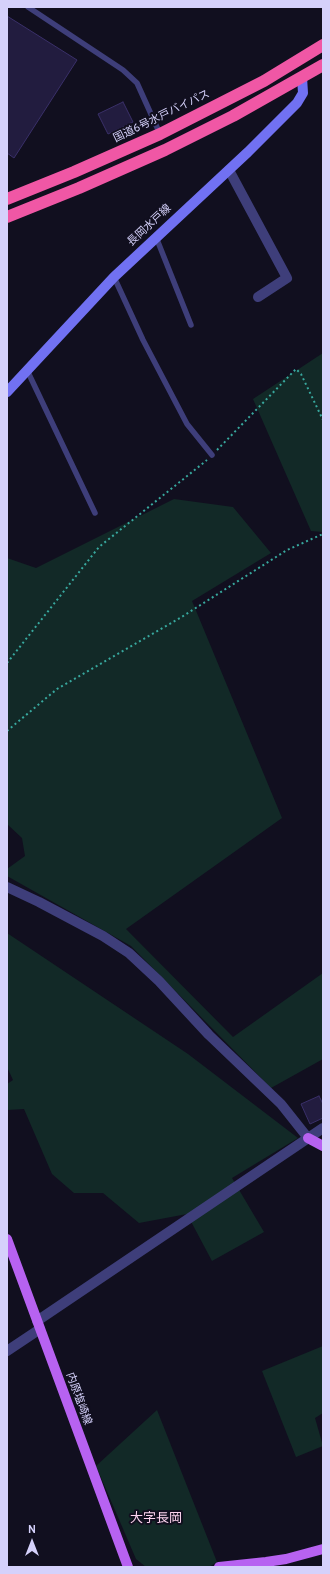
<!DOCTYPE html>
<meta charset="utf-8">
<style>
body{margin:0}
#map{position:relative;width:330px;height:1574px;overflow:hidden;background:#110f1f;font-family:Overpass,sans-serif}
canvas{display:block}
.frame{position:absolute;inset:0;border:8px solid #d5d1fb;pointer-events:none}
.north{position:absolute;left:12px;top:1522px;width:40px;height:40px;-webkit-text-stroke:3px #110f1f;paint-order:stroke;rotate:0deg;font-size:11px;font-weight:700;line-height:16px;text-align:center;color:#d5d1fb}
.north::after{content:'';display:block;margin:auto;width:14px;height:18px;background:#d5d1fb;clip-path:polygon(50% 0,100% 100%,50% 72%,0 100%)}
</style>
<div id="map">
<canvas width="330" height="1574"></canvas>
<div class="frame"></div>
<div class="north">N</div>
</div>
<script>
const c = document.querySelector('canvas').getContext('2d');
c.lineJoin = 'round';
function fill(path, color) { c.fillStyle = color; c.fill(path, 'evenodd'); }
const toPath = rows => new Path2D(rows.map(r => 'M' + r).join(''));
function stroke(path, color, width, dash) { c.strokeStyle = color; c.lineWidth = width; c.lineCap = dash ? 'butt' : 'round'; c.setLineDash(dash || []); c.stroke(path); }
function drawText(font, color, halo, rows, align = 'center') {
  c.font = font + ' Overpass,"Noto Sans JP",sans-serif'; c.lineWidth = 4; c.setLineDash([]); c.textBaseline = 'middle'; c.strokeStyle = halo; c.fillStyle = color; for (const [text, x, y, turn = 0] of rows) {
    c.save(); c.translate(x, y); c.rotate((+turn || 0) * Math.PI / 180); c.textAlign = isNaN(turn) ? turn : align; if (halo) c.strokeText(text, 0, 0); c.fillText(text, 0, 0); c.restore();
  }
}
fill(toPath([
 [323,353,323,532,311,531,253,399],
 [174,499,233,507,271,553,192,601,282,818,126,929,233,1037,323,973,323,1059,271,1088,131,946,7,876,7,869,25,856,22,838,7,824,7,558,36,568],
 [7,933,188,1054,298,1138,232,1178,264,1232,212,1261,187,1214,139,1223,103,1193,74,1193,52,1174,24,1109,7,1110,7,1084,13,1080,7,1067],
 [323,1346,323,1413,315,1418,323,1446,296,1457,262,1371],
 [157,1410,217,1562,209,1567,146,1567,136,1559,96,1466]
]), '#122927');
const building = toPath([
 [7,16,77,60,14,158,7,153,7,16],
 [123,102,133,122,108,134,98,114,123,102],
 [319,1096,323,1104,323,1118,310,1124,301,1104,319,1096]
]);
fill(building, '#221c3f');
stroke(building, '#3a3069', 1);
stroke(toPath([
 [217,450,296,369,301,374,323,420],
 [7,663,99,547,207,460],
 [7,731,57,689,180,618,287,550,323,534]
]), '#38a89e', 2, [2, 3]);
stroke(toPath([
 [28,7,123,70,137,83,160,134],
 [156,237,191,325],
 [114,277,143,340,187,424,212,455],
 [27,370,95,513]
]), '#3e3e7a', 5.5);
stroke(toPath([
 [229,170,287,278,258,297],
 [7,887,39,902,103,936,129,953,159,981,209,1035,281,1104,308,1138],
 [37,1321,323,1128],
 [7,1351,40,1329]
]), '#3e3e7a', 10);
stroke(toPath([
 [7,392,114,277,248,152,297,103,303,93,302,77]
]), '#7171f2', 10);
stroke(toPath([
 [308,1138,323,1146],
 [7,1239,128,1567],
 [219,1567,266,1562,286,1559,323,1549]
]), '#b762f1', 10);
stroke(toPath([
 [7,199,74,172,160,134,264,81,323,45],
 [7,217,79,188,165,150,233,116,323,65]
]), '#f057a5', 12);
drawText('11px', '#d5d1fb', '#110f1f', [
 ["国道6号水戸バイパス",162,117,-26],
 ["長岡水戸線",150,226,-43],
 ["内原塩崎線",78,1399,70]
]);
drawText('13px', '#fbd3ee', '#110f1f', [
 ["大字長岡",156,1519]
]);
</script>
